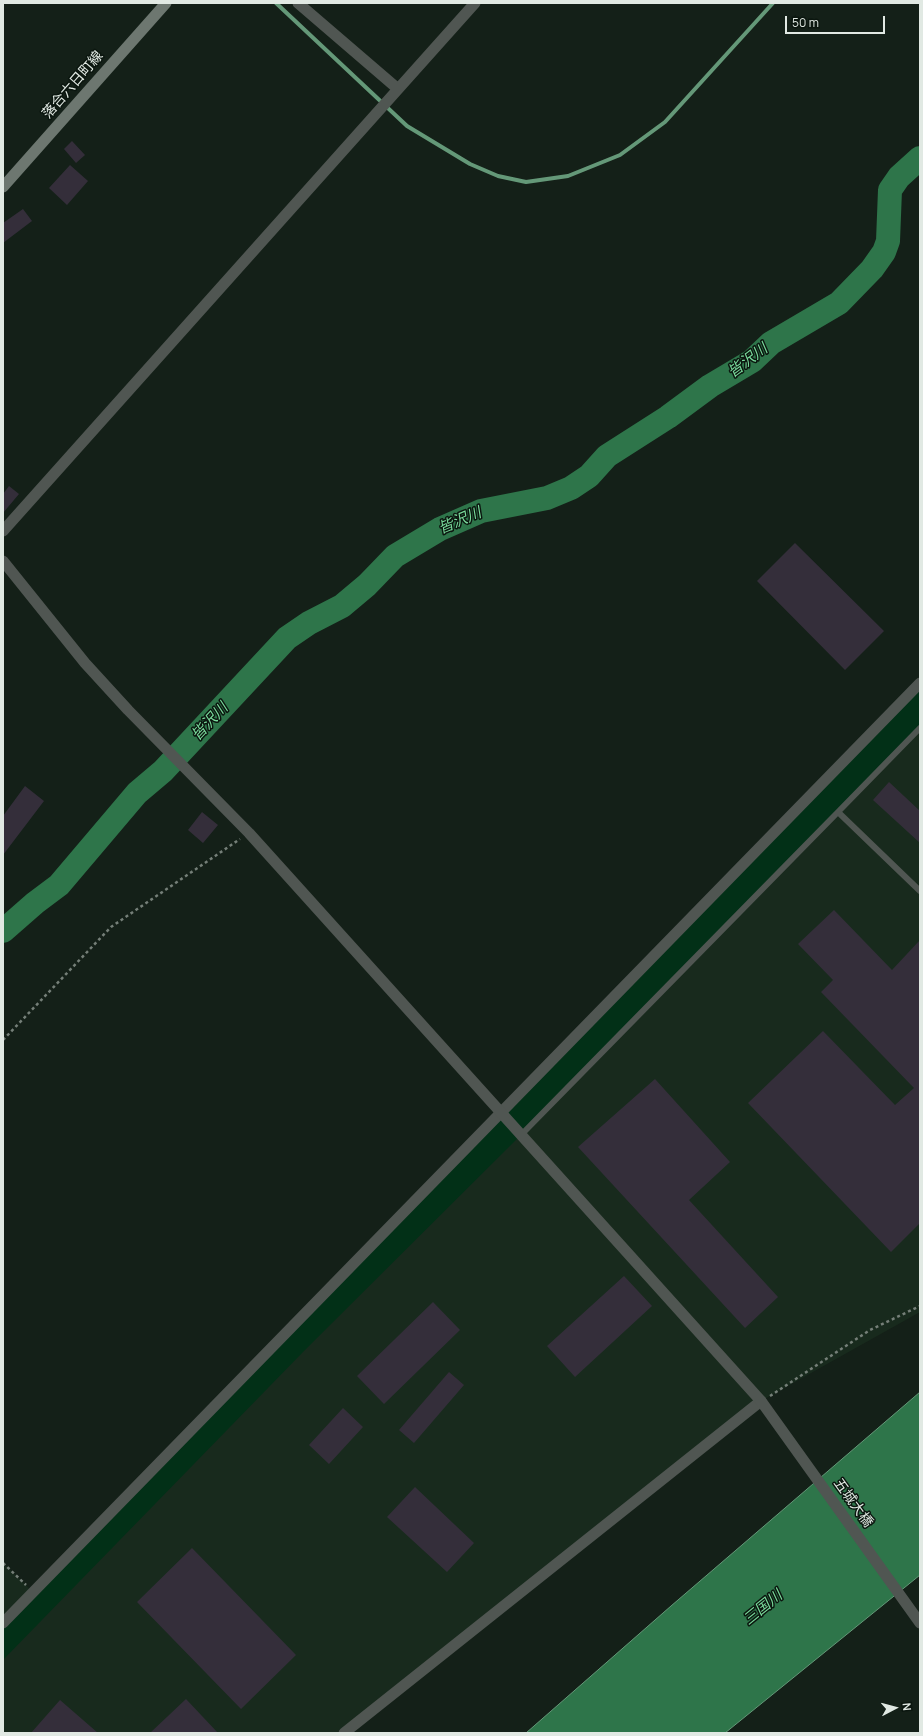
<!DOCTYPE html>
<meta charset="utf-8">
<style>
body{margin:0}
#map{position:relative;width:923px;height:1736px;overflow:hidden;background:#142018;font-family:Manrope,sans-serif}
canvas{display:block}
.frame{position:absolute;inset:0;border:4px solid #e1e9e3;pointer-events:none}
.north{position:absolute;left:875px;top:1688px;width:40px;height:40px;-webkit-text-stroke:3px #0b160f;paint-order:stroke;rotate:84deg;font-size:11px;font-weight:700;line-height:16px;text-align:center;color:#e1e9e3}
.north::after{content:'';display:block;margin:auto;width:14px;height:18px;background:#e1e9e3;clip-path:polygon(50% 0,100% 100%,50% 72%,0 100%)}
.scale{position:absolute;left:785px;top:16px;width:100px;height:18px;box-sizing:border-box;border:2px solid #e1e9e3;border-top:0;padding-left:5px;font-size:12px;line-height:14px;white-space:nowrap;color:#e1e9e3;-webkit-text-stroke:3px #0b160f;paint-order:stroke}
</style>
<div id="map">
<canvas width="923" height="1736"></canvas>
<div class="frame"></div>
<div class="north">N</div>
<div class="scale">50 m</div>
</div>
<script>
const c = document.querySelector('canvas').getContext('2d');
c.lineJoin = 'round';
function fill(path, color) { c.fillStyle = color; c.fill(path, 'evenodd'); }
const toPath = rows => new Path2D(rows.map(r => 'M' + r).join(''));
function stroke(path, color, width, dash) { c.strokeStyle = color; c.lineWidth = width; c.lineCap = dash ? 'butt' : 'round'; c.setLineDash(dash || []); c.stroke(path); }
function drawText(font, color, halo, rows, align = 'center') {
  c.font = font + ' Manrope,"Noto Sans JP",sans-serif'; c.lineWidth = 3; c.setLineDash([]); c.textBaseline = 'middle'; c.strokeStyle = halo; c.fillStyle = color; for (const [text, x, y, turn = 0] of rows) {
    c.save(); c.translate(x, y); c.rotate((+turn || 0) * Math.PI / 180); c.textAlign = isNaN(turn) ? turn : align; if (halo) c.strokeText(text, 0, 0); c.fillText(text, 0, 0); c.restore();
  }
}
fill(toPath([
 [920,683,920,1312,761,1401,344,1733,3,1733,3,1563,33,1592]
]), '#182a1d');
fill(toPath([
 [920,683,920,728,521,1135,305,1350,3,1660,3,1623]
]), '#023017');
const water = toPath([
 [920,1392,920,1575,725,1733,526,1733,671,1606,920,1392]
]);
fill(water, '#2e754a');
stroke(water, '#649878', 1);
stroke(toPath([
 [276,3,407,126,470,164,498,176,526,182,568,176,620,155,665,122,773,3]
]), '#649878', 4);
stroke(toPath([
 [3,931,35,903,59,885,137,793,163,771,287,638,309,623,342,606,367,585,395,556,440,529,481,511,547,498,571,488,589,476,607,456,668,417,710,386,752,361,771,343,839,303,872,269,884,252,888,241,890,190,899,177,920,158]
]), '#2e754a', 24);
fill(toPath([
 [72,141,85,155,76,163,64,149],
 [70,165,88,181,67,205,49,188],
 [23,209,32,221,3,243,3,223],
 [9,486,19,494,3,513,3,494],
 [795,543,884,631,845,670,757,581],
 [889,782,920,811,920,843,873,800],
 [25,786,44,801,3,855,3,816],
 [202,812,218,825,203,843,188,830],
 [834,910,892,970,920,940,920,1223,891,1252,748,1103,823,1031,895,1105,914,1088,821,992,833,980,798,944],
 [655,1079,730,1162,689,1200,778,1297,745,1328,578,1147],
 [624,1276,652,1306,575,1377,547,1346],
 [433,1302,460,1330,384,1404,357,1376],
 [449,1372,464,1385,414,1443,399,1430],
 [343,1408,363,1427,329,1464,309,1445],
 [415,1487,474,1543,447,1572,387,1517],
 [192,1548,296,1655,241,1709,137,1602],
 [186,1699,218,1733,150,1733],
 [60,1700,98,1733,31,1733]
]), '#342e3a');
stroke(toPath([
 [3,1040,111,927,240,839],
 [770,1396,870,1330,920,1306],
 [3,1563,26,1585]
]), '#757f78', 2.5, [3, 3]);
stroke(toPath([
 [838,812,920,728],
 [521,1135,838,812,920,891]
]), '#505652', 6);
stroke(toPath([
 [298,3,398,89],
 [3,531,475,3],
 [3,1623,920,683],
 [344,1733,761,1401]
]), '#505652', 11);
stroke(toPath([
 [3,561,85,663,128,710,249,833,761,1401,920,1623]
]), '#505652', 11);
stroke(toPath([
 [3,187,166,3]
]), '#6d7770', 11);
drawText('14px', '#e1e9e3', '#0b160f', [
 ["落合六日町線",73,85,-49],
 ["五城大橋",853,1503,54]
]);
drawText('italic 15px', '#7adb9c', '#0b160f', [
 ["皆沢川",748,361,-37],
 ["皆沢川",460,521,-23],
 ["皆沢川",210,722,-47],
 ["三国川",763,1608,-39]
]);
</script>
